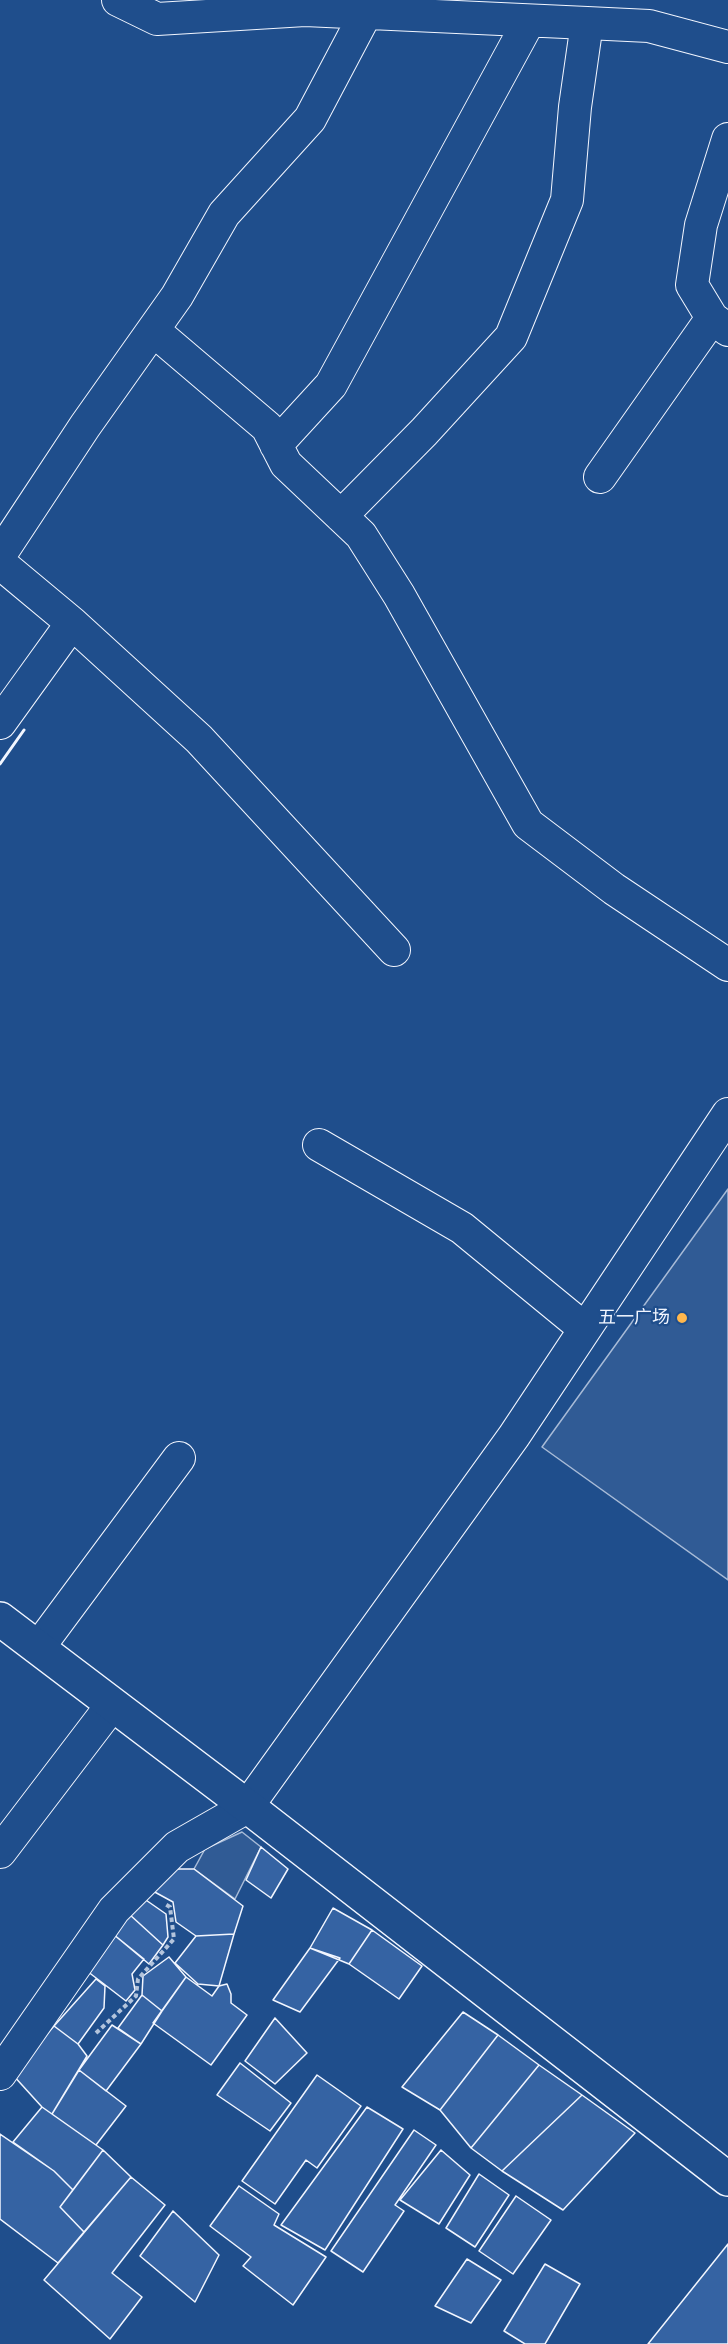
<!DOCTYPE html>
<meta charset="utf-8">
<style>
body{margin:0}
canvas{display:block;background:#1f4e8c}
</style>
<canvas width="728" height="2344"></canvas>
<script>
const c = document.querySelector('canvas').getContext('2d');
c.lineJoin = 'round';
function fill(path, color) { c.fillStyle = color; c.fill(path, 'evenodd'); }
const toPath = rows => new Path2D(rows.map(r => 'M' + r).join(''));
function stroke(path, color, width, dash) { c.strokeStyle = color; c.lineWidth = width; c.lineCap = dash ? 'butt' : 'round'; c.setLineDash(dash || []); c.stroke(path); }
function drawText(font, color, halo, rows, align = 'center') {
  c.font = font + ' Manrope,"Noto Sans SC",sans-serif'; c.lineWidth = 4.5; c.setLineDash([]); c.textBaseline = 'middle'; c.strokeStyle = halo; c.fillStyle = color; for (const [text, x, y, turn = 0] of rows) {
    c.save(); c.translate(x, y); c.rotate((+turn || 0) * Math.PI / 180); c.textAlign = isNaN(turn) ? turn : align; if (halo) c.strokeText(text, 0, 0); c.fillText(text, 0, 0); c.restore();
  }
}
const parking = toPath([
 [728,1189,728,1580,542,1447,728,1189],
 [242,1832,261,1847,235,1899,194,1869,205,1849,242,1832]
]);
fill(parking, '#305b95');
stroke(parking, '#a8bbd7', 1.5);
const building = toPath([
 [261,1847,288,1869,271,1898,246,1880,261,1847],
 [172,1869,194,1869,243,1906,234,1934,196,1936,176,1922,173,1902,151,1890,172,1869],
 [143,1898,166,1914,168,1937,163,1945,129,1914,143,1898],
 [333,1908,372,1930,349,1964,310,1948,333,1908],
 [129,1914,163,1945,149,1964,113,1934,129,1914],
 [372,1930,422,1966,399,1999,349,1964,372,1930],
 [113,1934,144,1959,132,1974,135,1990,126,2001,87,1971,113,1934],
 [234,1934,219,1986,198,1984,175,1963,196,1936,234,1934],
 [310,1948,340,1958,300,2012,273,2000,310,1948],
 [169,1957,186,1977,162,2011,142,1995,143,1976,169,1957],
 [186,1977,212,1996,219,1986,227,1984,231,1994,231,2003,247,2015,211,2065,153,2023,186,1977],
 [96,1979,105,1986,104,2008,78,2044,54,2026,96,1979],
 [142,1995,162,2011,141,2044,118,2028,142,1995],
 [463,2012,498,2035,440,2110,402,2087,463,2012],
 [275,2018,307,2053,275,2084,245,2061,275,2018],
 [112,2025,141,2044,106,2091,79,2070,112,2025],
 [54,2026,78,2044,87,2056,52,2114,42,2107,12,2074,54,2026],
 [498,2035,539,2065,471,2148,440,2110,498,2035],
 [240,2063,291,2103,270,2131,217,2095,240,2063],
 [539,2065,582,2095,502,2171,471,2148,539,2065],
 [79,2070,126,2106,96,2145,52,2114,79,2070],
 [317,2075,361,2106,317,2168,306,2160,275,2204,242,2181,317,2075],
 [582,2095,635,2133,563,2210,502,2171,582,2095],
 [42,2107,103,2150,73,2190,54,2171,13,2142,42,2107],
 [367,2107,403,2129,325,2250,281,2225,367,2107],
 [414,2130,436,2145,395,2205,404,2211,363,2272,331,2251,414,2130],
 [0,2134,54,2171,73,2190,60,2207,84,2232,58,2263,0,2219,0,2134],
 [103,2150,131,2177,84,2232,60,2207,103,2150],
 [441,2150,470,2175,439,2224,400,2200,441,2150],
 [479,2174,509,2195,475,2247,446,2228,479,2174],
 [131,2177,165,2205,112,2273,142,2297,110,2339,44,2280,131,2177],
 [239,2186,279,2214,274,2225,326,2257,293,2305,243,2266,251,2257,210,2226,239,2186],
 [516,2196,551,2220,513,2274,479,2251,516,2196],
 [173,2211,219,2255,195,2302,140,2256,173,2211],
 [728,2244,728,2344,648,2344,728,2244],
 [467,2259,501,2280,471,2323,435,2306,467,2259],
 [545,2264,580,2284,545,2344,525,2344,504,2331,545,2264]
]);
fill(building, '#3563a3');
stroke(building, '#f2f6ff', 1.5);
const minor = toPath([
 [118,0,157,19,305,10,587,23,649,26,728,47],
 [712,318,692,285,701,225,728,139],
 [153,330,267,427,286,464,361,535,399,595,528,824,614,889,728,965],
 [276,445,331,385,529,21],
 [600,477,712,318,728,330],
 [341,516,424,432,511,337,567,200,575,107,587,23],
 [0,555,85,426,177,296,224,214,310,119,366,13],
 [0,563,72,623,199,739,394,950],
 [0,723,72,623],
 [319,1145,462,1228,585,1329],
 [38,1648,179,1458],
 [0,1852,112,1705],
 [0,2074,114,1910,177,1847,247,1807,514,1436,728,1114]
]);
const tertiary = toPath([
 [0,1619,256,1813,728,2179]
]);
stroke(minor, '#f2f6ff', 34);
stroke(tertiary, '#f2f6ff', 36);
stroke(toPath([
 [96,2033,136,1996,138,1979,174,1939,170,1907,165,1904]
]), '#b3c4dc', 4, [4.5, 3]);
stroke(minor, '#1f4e8c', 32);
stroke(tertiary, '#1f4e8c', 33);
stroke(toPath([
 [0,764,24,730]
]), '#f2f6ff', 3);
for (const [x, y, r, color] of [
 [682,1318,6,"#ffb74d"]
]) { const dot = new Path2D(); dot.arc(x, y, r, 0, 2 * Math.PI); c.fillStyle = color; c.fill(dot); stroke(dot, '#1f4e8c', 2); }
drawText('18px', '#f2f6ff', '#1f4e8c', [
 ["五一广场",670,1318]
], 'right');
</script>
